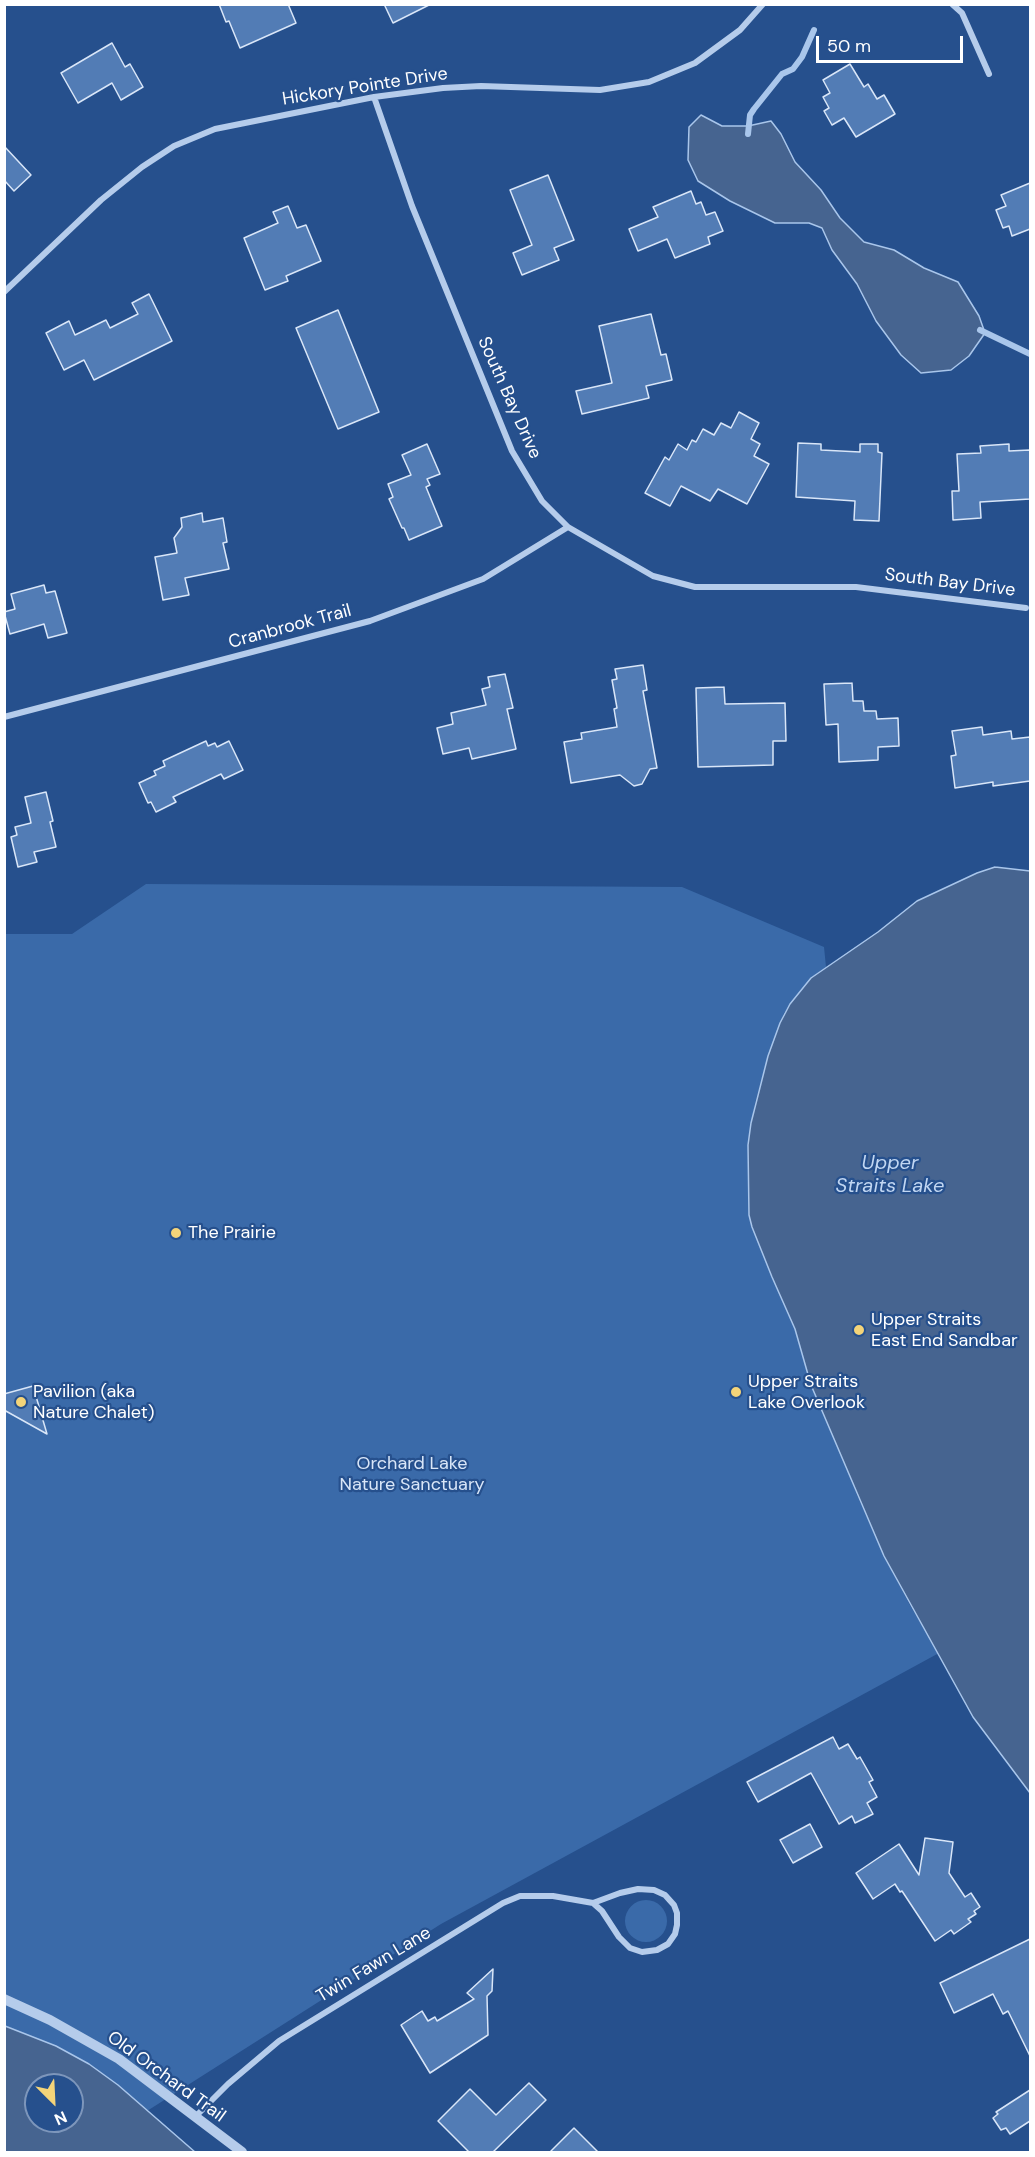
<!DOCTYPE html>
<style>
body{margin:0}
#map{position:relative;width:1035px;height:2157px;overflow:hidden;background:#26508d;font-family:"DM Sans",sans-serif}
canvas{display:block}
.frame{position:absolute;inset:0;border:6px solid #fff;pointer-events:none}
.north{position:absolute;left:24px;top:2073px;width:60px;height:60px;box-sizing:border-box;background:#26508d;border:2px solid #7d96bb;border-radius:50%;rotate:156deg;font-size:16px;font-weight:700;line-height:24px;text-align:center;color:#fff}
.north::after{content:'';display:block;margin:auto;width:21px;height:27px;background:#f4d479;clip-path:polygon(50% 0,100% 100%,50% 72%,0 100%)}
.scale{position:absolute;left:816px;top:36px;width:147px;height:27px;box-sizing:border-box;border:3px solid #fff;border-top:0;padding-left:8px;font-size:18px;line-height:21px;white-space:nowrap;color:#fff;-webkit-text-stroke:4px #26508d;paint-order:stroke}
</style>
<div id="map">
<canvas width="1035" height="2157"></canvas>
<div class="frame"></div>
<div class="north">N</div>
<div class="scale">50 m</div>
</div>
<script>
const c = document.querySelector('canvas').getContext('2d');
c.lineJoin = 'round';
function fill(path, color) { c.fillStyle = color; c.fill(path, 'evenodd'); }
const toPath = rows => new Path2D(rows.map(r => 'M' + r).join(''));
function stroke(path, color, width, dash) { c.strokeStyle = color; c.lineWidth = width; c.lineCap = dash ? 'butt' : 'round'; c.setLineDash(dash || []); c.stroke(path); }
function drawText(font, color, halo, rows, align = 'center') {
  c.font = font + ' "DM Sans",sans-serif'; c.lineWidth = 4.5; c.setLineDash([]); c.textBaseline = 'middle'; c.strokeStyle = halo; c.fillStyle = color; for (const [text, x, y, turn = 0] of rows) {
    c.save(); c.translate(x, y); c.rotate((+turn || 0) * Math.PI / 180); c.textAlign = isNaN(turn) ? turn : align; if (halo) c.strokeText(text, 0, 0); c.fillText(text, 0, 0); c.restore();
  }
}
fill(toPath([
 [146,884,682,887,824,947,826,967,811,978,784,1013,768,1056,755,1103,748,1145,749,1215,752,1227,772,1277,795,1329,811,1385,844,1459,857,1495,884,1556,911,1607,939,1653,441,1924,147,2111,118,2085,89,2064,56,2046,5,2026,5,934,72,934],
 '625 1921a21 21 0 1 1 42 0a21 21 0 1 1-42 0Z'
]), '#3a6aa9');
const water = toPath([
 [701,115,722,126,748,126,771,121,781,134,795,162,821,190,840,218,864,242,894,250,924,268,958,282,979,316,985,333,969,356,951,370,921,373,901,355,876,321,857,284,832,250,822,228,809,223,775,223,730,201,698,181,688,160,689,127,701,115],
 [995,867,1030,871,1030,1793,973,1717,884,1556,811,1385,795,1329,772,1277,752,1227,749,1215,748,1145,751,1123,768,1056,780,1023,790,1004,811,978,878,932,917,901,977,873,995,867],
 [5,2026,56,2046,89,2064,118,2085,195,2152,5,2152,5,2026],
 [36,2085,72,2085,72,2121,36,2121,36,2085]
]);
fill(water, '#466490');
stroke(water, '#a9c6eb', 1.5);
stroke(toPath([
 [748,134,750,115,754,109,782,74,793,69,802,57,814,30],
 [980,330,1030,354]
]), '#a9c6eb', 6);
const building = toPath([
 [219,4,288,4,296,23,240,48,229,21,226,22,219,4],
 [384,4,431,4,393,23,384,4],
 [112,43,125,67,130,64,143,87,121,100,112,83,78,103,61,73,112,43],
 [850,64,864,87,868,84,877,99,884,95,895,114,856,137,844,118,832,125,824,111,829,108,823,97,830,93,823,80,850,64],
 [4,146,31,175,14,191,4,180,4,146],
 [548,175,574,240,554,248,559,260,522,275,513,253,532,245,510,190,548,175],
 [1030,183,1030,229,1012,236,1009,226,1003,228,996,210,1006,206,1001,195,1030,183],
 [691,191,696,204,701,202,706,215,715,212,723,231,708,237,710,244,675,258,667,239,638,251,629,229,658,217,653,207,691,191],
 [288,206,297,228,306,225,321,261,286,276,288,281,265,290,244,238,278,223,273,212,288,206],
 [149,294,172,341,94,380,84,360,64,370,46,333,69,321,75,335,106,320,110,328,138,314,132,303,149,294],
 [338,310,379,412,338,429,296,328,338,310],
 [651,314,661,355,666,354,672,380,646,386,649,398,582,414,576,391,612,383,599,326,651,314],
 [739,412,759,423,751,439,760,444,754,456,769,464,747,504,718,489,710,501,681,486,670,506,645,493,665,457,669,460,678,444,687,450,692,440,696,442,703,429,714,435,721,423,731,428,739,412],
 [798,443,821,444,821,450,860,452,860,444,878,444,878,452,882,453,879,521,854,520,855,501,796,497,798,443],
 [427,444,440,474,427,479,430,485,426,487,442,526,409,540,404,528,402,528,389,499,393,497,388,484,411,475,402,455,427,444],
 [1009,444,1009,451,1030,450,1030,499,980,502,981,518,953,520,952,491,959,491,957,454,981,453,980,446,1009,444],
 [202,513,203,522,223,518,227,542,223,543,229,569,185,578,189,595,163,600,155,557,177,553,174,538,182,527,181,518,202,513],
 [44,585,46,593,55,591,67,633,48,638,44,624,10,634,4,612,15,609,11,594,44,585],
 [643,665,647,690,643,691,657,768,650,769,642,784,634,786,620,775,571,783,564,742,582,739,581,733,617,727,614,709,617,708,612,680,617,679,615,669,643,665],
 [505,674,513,708,507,709,516,749,472,759,469,748,443,754,437,728,453,724,451,713,486,705,482,689,490,687,488,677,505,674],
 [852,683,853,701,863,701,864,711,876,711,877,719,898,718,899,746,878,747,878,760,839,762,838,724,826,725,824,684,852,683],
 [724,687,725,704,785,703,786,741,773,741,773,765,698,767,696,688,724,687],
 [982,727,983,735,1011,731,1012,739,1030,737,1030,781,993,786,993,782,955,788,951,756,956,755,952,731,982,727],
 [206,741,208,746,215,743,217,747,229,741,243,770,224,779,221,774,173,797,176,802,156,812,151,802,148,803,139,783,156,775,154,771,165,766,163,761,206,741],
 [46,792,53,821,50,822,56,847,34,852,37,862,18,867,11,837,17,835,15,827,31,823,25,797,46,792],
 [33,1386,47,1434,4,1410,4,1394,33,1386],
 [833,1737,839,1749,848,1744,857,1759,860,1757,873,1780,869,1782,877,1797,867,1803,873,1814,855,1823,852,1816,839,1824,811,1773,758,1802,747,1782,833,1737],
 [810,1824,822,1847,793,1863,780,1840,810,1824],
 [925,1838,953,1842,949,1873,965,1897,971,1893,980,1907,974,1911,976,1914,968,1919,971,1922,954,1934,951,1930,935,1941,902,1891,900,1892,895,1884,873,1899,856,1873,899,1844,919,1875,925,1838],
 [1030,1939,1030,2056,1008,2011,1003,2014,993,1994,954,2013,940,1983,1030,1939],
 [493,1969,492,1991,487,1996,488,2035,430,2073,401,2025,422,2011,428,2021,435,2017,437,2021,474,1999,467,1993,493,1969],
 [529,2083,546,2100,493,2152,469,2152,438,2121,470,2089,496,2115,529,2083],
 [1030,2090,1030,2121,1010,2134,1006,2128,1001,2130,993,2118,998,2114,996,2112,1030,2090],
 [574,2128,598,2152,550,2152,574,2128]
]);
fill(building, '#527cb5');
stroke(building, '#d9e6f8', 1.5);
stroke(toPath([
 [952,4,962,13,989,74],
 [374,97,412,206,512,451,542,501,568,527,653,576,695,587,856,587,1026,608],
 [4,292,101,200,142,167,174,146,215,129,374,97,443,88,481,86,600,90,649,82,695,63,740,30,763,4],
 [4,717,370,621,483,579,568,527],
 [195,2117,228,2084,279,2041,503,1903,520,1896,553,1896,593,1903,602,1911,619,1937,630,1948,642,1952,657,1950,668,1944,675,1934,677,1925,677,1913,674,1905,665,1895,654,1890,638,1889,620,1893,593,1903]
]), '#b5cceb', 6);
stroke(toPath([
 [4,1999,50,2020,119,2059,242,2152]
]), '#b5cceb', 10);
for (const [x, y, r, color] of [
 [176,1233,6,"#f4d479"],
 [859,1330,6,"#f4d479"],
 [736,1392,6,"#f4d479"],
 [21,1402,6,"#f4d479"]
]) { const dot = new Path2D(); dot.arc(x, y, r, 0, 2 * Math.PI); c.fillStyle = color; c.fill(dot); stroke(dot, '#26508d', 2); }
drawText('18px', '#fff', '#26508d', [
 ["Hickory Pointe Drive",365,87,-9],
 ["South Bay Drive",509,398,66],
 ["South Bay Drive",950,583,7],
 ["Cranbrook Trail",290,627,-15],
 ["Twin Fawn Lane",374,1965,-31],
 ["Old Orchard Trail",166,2077,36]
]);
drawText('18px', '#fff', '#26508d', [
 ["The Prairie",188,1233],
 ["Upper Straits",871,1320],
 ["East End Sandbar",871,1341],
 ["Upper Straits",748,1382],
 ["Lake Overlook",748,1403],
 ["Pavilion (aka",33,1392],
 ["Nature Chalet)",33,1413]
], 'left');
drawText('18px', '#d9e6f8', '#26508d', [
 ["Orchard Lake",412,1464],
 ["Nature Sanctuary",412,1485]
]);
drawText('italic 20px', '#c1d6f2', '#26508d', [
 ["Upper",890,1164],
 ["Straits Lake",890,1187]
]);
</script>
